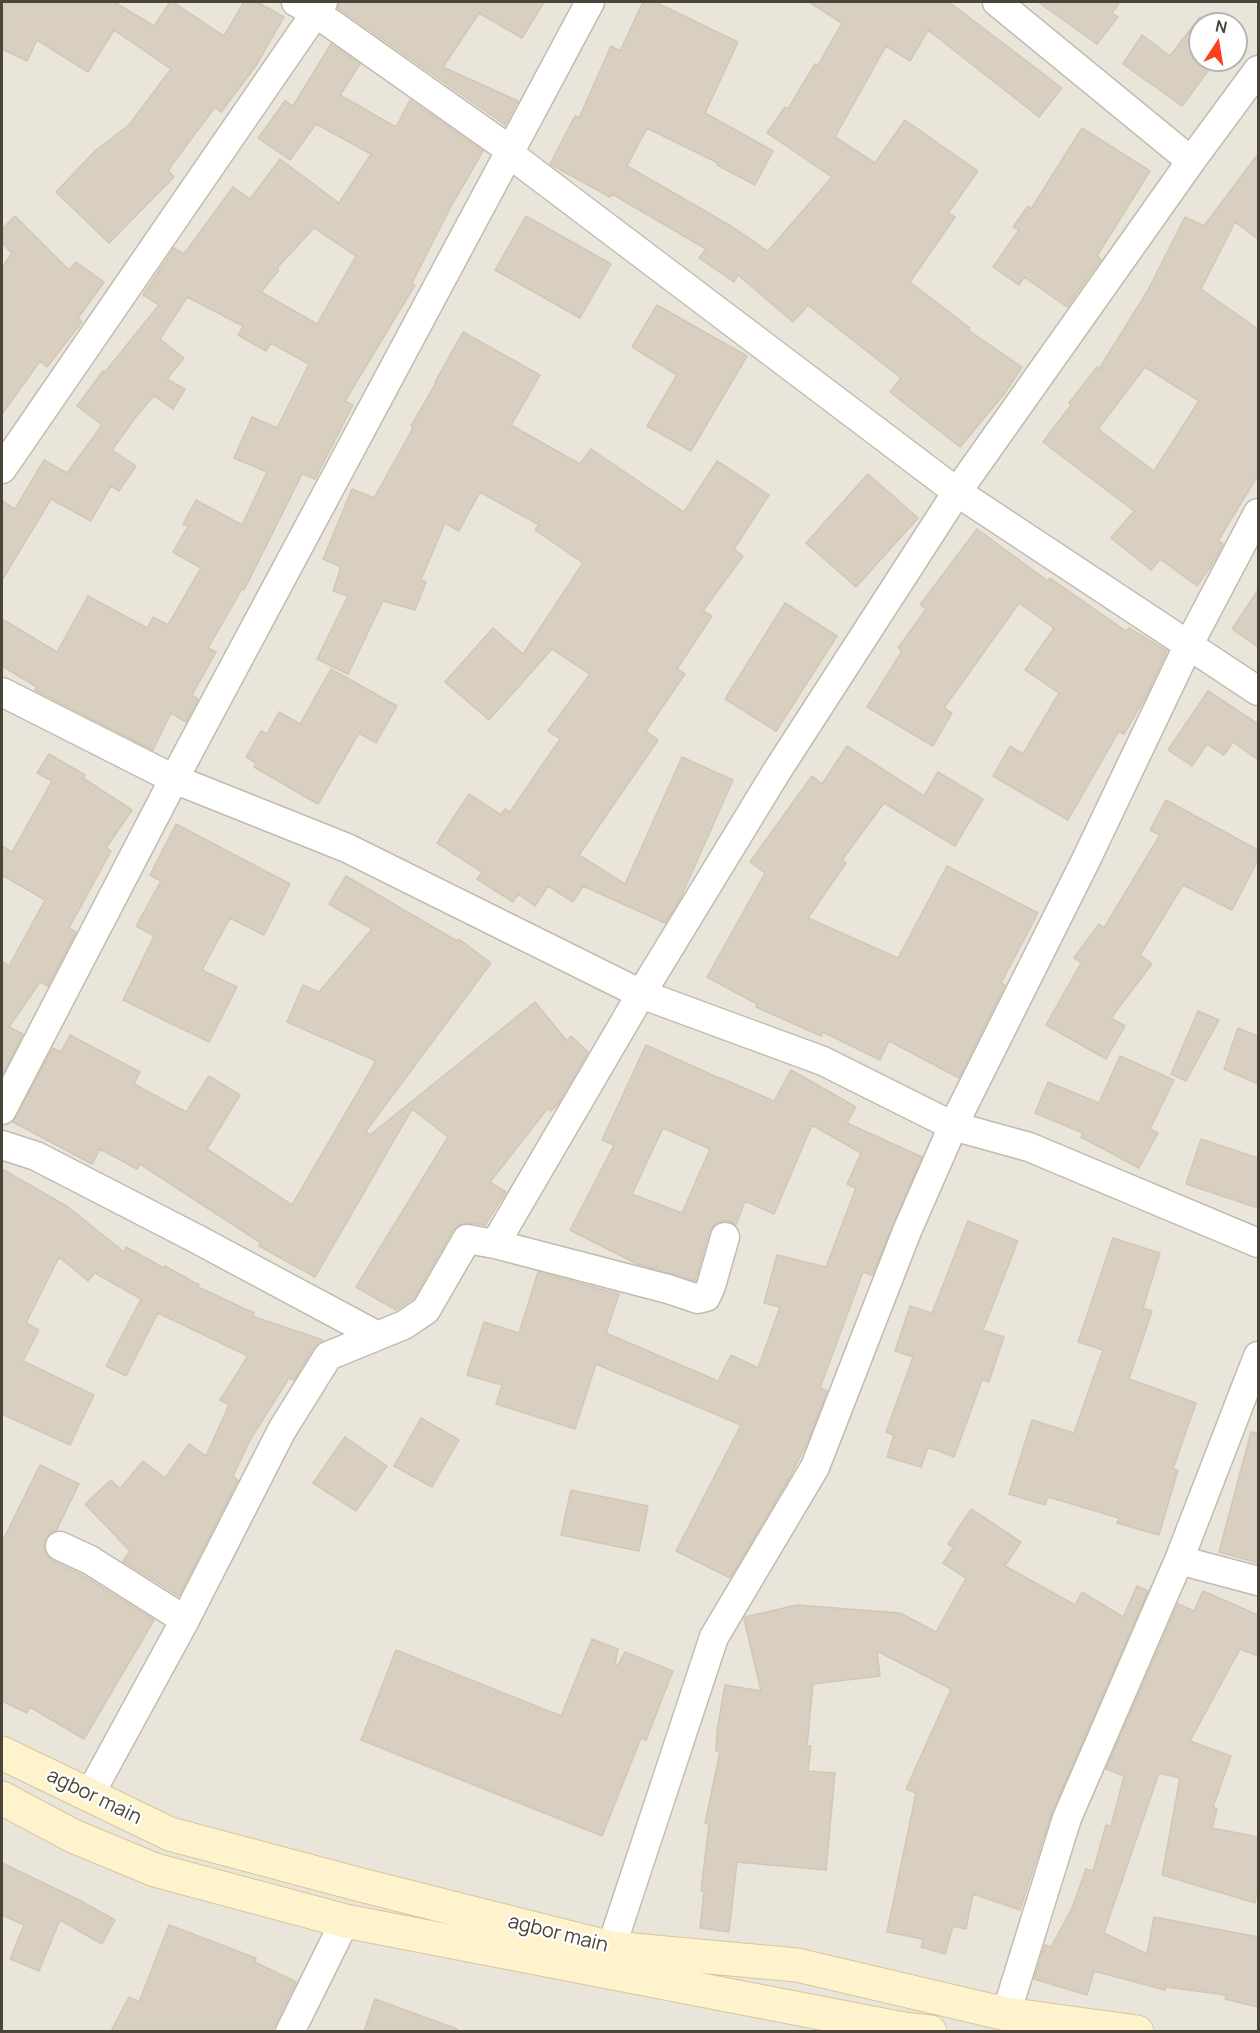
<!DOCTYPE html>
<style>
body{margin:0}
#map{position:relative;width:1260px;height:2033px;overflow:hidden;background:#f6f3ec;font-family:Manrope,sans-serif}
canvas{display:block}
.frame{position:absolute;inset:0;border:3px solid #4b4439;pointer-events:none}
.north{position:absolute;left:1188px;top:12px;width:60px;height:60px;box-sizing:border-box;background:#fff;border:2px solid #b7b4b0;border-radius:50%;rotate:12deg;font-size:16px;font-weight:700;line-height:24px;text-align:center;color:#4b4439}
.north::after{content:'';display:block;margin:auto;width:21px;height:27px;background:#fc3f1d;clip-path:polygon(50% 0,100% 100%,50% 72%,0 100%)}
</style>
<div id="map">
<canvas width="1260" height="2033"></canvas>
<div class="frame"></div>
<div class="north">N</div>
</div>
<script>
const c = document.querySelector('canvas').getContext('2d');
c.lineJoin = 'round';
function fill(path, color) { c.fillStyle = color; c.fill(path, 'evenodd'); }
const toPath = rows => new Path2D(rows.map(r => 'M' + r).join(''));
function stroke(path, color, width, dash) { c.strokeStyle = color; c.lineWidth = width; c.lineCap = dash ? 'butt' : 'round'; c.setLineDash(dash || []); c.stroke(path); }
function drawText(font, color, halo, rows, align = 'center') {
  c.font = font + ' Manrope,sans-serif'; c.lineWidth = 4.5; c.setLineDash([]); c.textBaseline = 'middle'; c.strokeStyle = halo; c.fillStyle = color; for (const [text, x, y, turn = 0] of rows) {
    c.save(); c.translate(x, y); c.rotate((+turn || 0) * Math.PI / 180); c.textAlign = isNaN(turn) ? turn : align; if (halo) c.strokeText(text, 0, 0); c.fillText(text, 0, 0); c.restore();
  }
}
fill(toPath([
 [2,2,1258,2,1258,2031,2,2031],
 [1200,24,1236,24,1236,60,1200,60]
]), '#eae5da');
const building = toPath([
 [2,2,114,2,154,26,170,2,173,2,224,36,244,2,257,2,284,17,257,64,221,112,215,107,168,170,174,177,109,243,56,192,95,151,129,125,171,69,114,30,88,72,37,40,27,61,2,49,2,2],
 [339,2,544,2,522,38,479,13,443,67,518,101,505,125,338,8,339,2],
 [643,2,655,2,738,42,705,113,773,151,755,185,717,165,718,163,647,128,627,166,731,226,768,251,832,177,767,133,785,107,788,109,815,64,818,65,842,23,809,2,949,2,1062,88,1039,117,928,30,910,61,886,46,835,137,875,163,905,120,978,171,948,213,955,217,910,282,970,328,968,330,1022,367,1004,394,960,447,890,392,901,378,808,305,793,322,738,275,734,282,699,258,706,249,612,194,610,197,550,164,575,116,579,118,611,46,620,51,643,2],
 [1038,2,1120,2,1112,13,1118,17,1097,44,1038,2],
 [1200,17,1200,60,1216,60,1182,106,1123,64,1142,35,1170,56,1200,17],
 [331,44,360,64,340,95,396,127,410,100,483,151,450,208,412,283,415,285,345,401,353,405,315,479,302,474,244,590,242,589,208,648,216,652,192,695,198,699,186,722,171,713,153,750,35,690,37,687,2,666,2,619,57,652,88,596,147,628,153,617,168,625,201,568,173,552,188,526,183,524,196,500,242,525,267,472,234,458,252,417,277,428,309,364,271,343,266,351,238,335,243,326,187,297,160,339,184,358,167,379,185,389,173,409,154,396,138,414,112,450,136,466,119,491,111,486,91,521,51,499,2,580,2,501,15,509,44,460,67,473,102,425,77,406,103,371,105,372,159,305,143,295,174,248,184,254,233,187,250,199,280,159,339,203,371,154,316,124,290,160,258,138,285,101,293,106,331,44],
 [314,228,356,256,317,324,261,292,279,270,277,268,314,228],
 [1082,128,1150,171,1097,256,1101,259,1067,307,1024,277,1019,285,993,267,1019,230,1013,227,1028,206,1031,209,1082,128],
 [1258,154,1258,239,1235,222,1201,289,1258,329,1258,475,1218,541,1223,544,1211,566,1197,586,1160,559,1151,570,1111,538,1134,511,1043,442,1071,405,1069,403,1097,367,1099,369,1147,292,1185,217,1204,226,1258,154],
 [1145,367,1199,401,1154,471,1098,429,1145,367],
 [15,216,69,270,76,262,104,282,78,318,82,322,47,367,40,361,2,414,2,268,12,253,2,243,2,229,15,216],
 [526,216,611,264,580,318,495,270,526,216],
 [657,305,747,356,691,451,647,426,677,375,632,347,657,305],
 [463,332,540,375,511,425,580,464,591,449,684,512,717,461,769,495,734,549,743,556,703,611,712,616,677,669,685,674,646,731,658,740,579,855,625,884,682,757,733,780,681,897,665,923,583,886,573,902,548,886,535,906,518,894,513,902,477,879,482,872,437,843,469,794,501,815,505,809,510,812,560,739,548,731,590,674,552,649,489,720,445,682,493,628,523,654,583,563,535,530,539,525,480,492,459,531,445,523,421,580,426,582,415,610,383,601,348,674,317,659,348,596,333,591,341,567,323,559,352,489,374,498,413,428,411,426,436,383,435,382,463,332],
 [868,474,918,518,856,587,806,543,868,474],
 [977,529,1048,581,1050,578,1126,631,1129,628,1167,651,1146,696,1124,734,1119,731,1068,820,993,776,1010,746,1023,754,1059,693,1025,670,1054,628,1019,603,944,708,952,713,933,746,867,707,902,651,898,648,926,609,920,605,977,529],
 [1258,590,1258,647,1232,629,1258,590],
 [785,603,837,636,776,731,725,699,785,603],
 [331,669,397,706,376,743,359,733,318,804,254,767,256,763,246,757,261,731,267,734,279,712,300,724,331,669],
 [1208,691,1258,724,1258,760,1233,742,1224,755,1207,744,1192,766,1168,750,1208,691],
 [847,746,924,796,938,772,983,799,955,846,884,803,842,860,846,863,808,918,898,958,947,866,1038,913,1001,983,1005,985,959,1078,889,1041,880,1060,823,1032,821,1036,756,1007,757,1004,707,977,765,873,750,862,812,776,822,784,847,746],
 [49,754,85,775,83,778,132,810,106,848,111,851,69,928,76,932,48,986,40,982,9,1027,23,1034,2,1075,2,961,9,966,45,900,2,875,2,846,12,852,52,781,37,773,49,754],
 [1166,800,1258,850,1258,860,1232,910,1183,885,1140,955,1152,964,1111,1018,1125,1026,1106,1059,1046,1025,1081,963,1074,958,1099,924,1104,928,1160,835,1150,830,1166,800],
 [176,824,290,884,264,935,230,918,202,970,237,987,209,1042,123,1000,154,936,136,926,161,881,150,875,176,824],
 [346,876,457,941,459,939,491,963,366,1131,370,1135,535,1002,567,1041,571,1036,588,1052,558,1104,551,1111,548,1108,490,1182,506,1192,485,1225,470,1223,461,1224,453,1230,414,1298,396,1310,356,1287,448,1137,412,1109,315,1277,259,1246,261,1243,140,1164,137,1169,100,1149,92,1164,13,1122,53,1048,61,1052,70,1035,140,1072,134,1084,186,1112,209,1076,240,1095,207,1149,292,1205,376,1061,287,1022,303,985,319,992,372,929,329,904,346,876],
 [1198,1011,1219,1020,1186,1081,1171,1074,1198,1011],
 [1238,1028,1258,1036,1258,1084,1224,1069,1238,1028],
 [646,1045,721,1079,721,1078,774,1101,791,1070,856,1107,847,1123,922,1157,872,1275,863,1272,820,1388,827,1391,808,1441,790,1477,730,1578,676,1551,741,1425,596,1364,575,1429,496,1404,502,1385,467,1375,484,1322,519,1333,538,1272,619,1294,606,1333,718,1381,731,1355,758,1368,780,1307,764,1303,777,1255,826,1267,856,1188,847,1184,861,1153,812,1125,774,1214,745,1201,736,1225,729,1221,722,1221,714,1225,709,1232,695,1281,637,1264,570,1230,614,1145,602,1140,646,1045],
 [663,1128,710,1149,682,1213,632,1194,663,1128],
 [1120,1056,1174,1080,1150,1129,1158,1133,1139,1168,1081,1137,1083,1133,1035,1113,1048,1082,1099,1103,1120,1056],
 [1201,1139,1258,1158,1258,1208,1186,1184,1201,1139],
 [2,1169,68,1207,124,1252,126,1247,164,1268,165,1266,199,1285,198,1287,254,1313,252,1316,323,1340,314,1347,294,1380,289,1378,250,1440,233,1476,238,1480,179,1596,123,1561,130,1551,85,1504,111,1480,120,1489,143,1461,165,1478,189,1444,206,1456,229,1405,220,1400,248,1356,158,1313,126,1376,106,1366,141,1299,95,1273,88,1281,59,1257,26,1323,39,1330,23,1361,94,1395,70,1445,2,1414,2,1169],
 [968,1221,1018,1241,983,1330,1004,1337,989,1382,982,1380,954,1457,928,1447,921,1467,887,1457,894,1435,886,1432,913,1357,895,1351,910,1306,932,1313,968,1221],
 [1113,1238,1160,1253,1143,1308,1152,1311,1129,1379,1196,1403,1173,1469,1178,1470,1159,1535,1117,1523,1119,1518,1048,1497,1045,1505,1009,1494,1032,1420,1074,1433,1103,1350,1078,1342,1113,1238],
 [421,1418,459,1440,432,1487,394,1466,421,1418],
 [1251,1432,1258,1433,1258,1563,1219,1552,1251,1432],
 [345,1437,387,1466,356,1511,313,1483,345,1437],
 [40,1465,79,1484,56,1531,50,1533,45,1540,44,1548,47,1556,53,1561,82,1575,154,1620,84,1739,30,1707,27,1713,2,1701,2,1542,40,1465],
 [571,1490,648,1506,639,1551,561,1535,571,1490],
 [971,1509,1021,1542,1005,1566,1075,1605,1082,1592,1123,1617,1137,1586,1148,1591,1052,1812,1020,1910,973,1894,966,1929,953,1926,945,1954,921,1947,923,1939,887,1932,916,1793,906,1789,951,1689,877,1651,880,1676,813,1684,807,1746,811,1746,808,1771,835,1773,826,1870,737,1862,729,1932,700,1928,704,1892,701,1891,709,1824,705,1823,720,1752,716,1751,717,1731,725,1685,761,1691,744,1619,745,1617,797,1605,900,1613,936,1632,966,1578,943,1563,953,1548,948,1544,971,1509],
 [1203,1591,1258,1615,1258,1656,1240,1649,1190,1741,1231,1756,1213,1807,1217,1809,1212,1828,1258,1837,1258,1883,1255,1903,1162,1875,1180,1778,1159,1773,1104,1933,1147,1954,1154,1917,1258,1937,1258,2007,1225,1999,1226,1995,1166,1987,1165,1990,1094,1971,1087,1995,1034,1979,1045,1945,1051,1947,1072,1908,1086,1869,1093,1871,1106,1825,1111,1826,1124,1776,1106,1769,1178,1604,1194,1611,1203,1591],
 [592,1639,618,1649,615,1664,618,1665,625,1652,673,1671,646,1740,641,1738,602,1836,361,1740,396,1650,561,1716,592,1639],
 [2,1863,79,1900,115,1920,102,1944,60,1920,39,1971,10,1959,24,1925,2,1915,2,1863],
 [169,1925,256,1958,255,1962,296,1982,272,2031,111,2031,129,1997,139,2002,169,1925],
 [375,1999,457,2029,457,2031,364,2031,375,1999]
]);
fill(building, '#d8cfc1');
stroke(building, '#d3c7b4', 1.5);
const street = toPath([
 [296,2,316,13,510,150,515,158,957,492,1258,691],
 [997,2,1191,161],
 [2,469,323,2],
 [2,692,174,779,347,848,641,994,823,1061,953,1126,1029,1147,1258,1243],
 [2,1110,174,779,590,2],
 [2,1145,36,1156,195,1238,376,1335],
 [495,1244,641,994,777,771,957,492,1191,161,1258,70],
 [60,1546,90,1560,185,1620],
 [1179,1560,1258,1581],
 [89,1796,185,1620,282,1430,328,1356,404,1325,426,1310,467,1239,495,1244,668,1289,698,1299,706,1297,711,1286,725,1237],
 [611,1948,714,1637,815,1467,907,1231,953,1126,1085,862,1189,644,1258,513],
 [1006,2014,1067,1818,1179,1560,1258,1356],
 [290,2032,345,1921]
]);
const secondary = toPath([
 [2,1753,170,1834,361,1885,611,1948,797,1965,1006,2014,1137,2032],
 [2,1798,73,1836,155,1870,345,1921,903,2029,930,2032]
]);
stroke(street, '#c2bbae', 31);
stroke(secondary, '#d6c79b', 35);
stroke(street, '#fff', 28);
stroke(secondary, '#fff3cd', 33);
drawText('20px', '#4b4439', '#fff', [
 ["agbor main",94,1797,26],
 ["agbor main",558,1934,14]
]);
</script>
